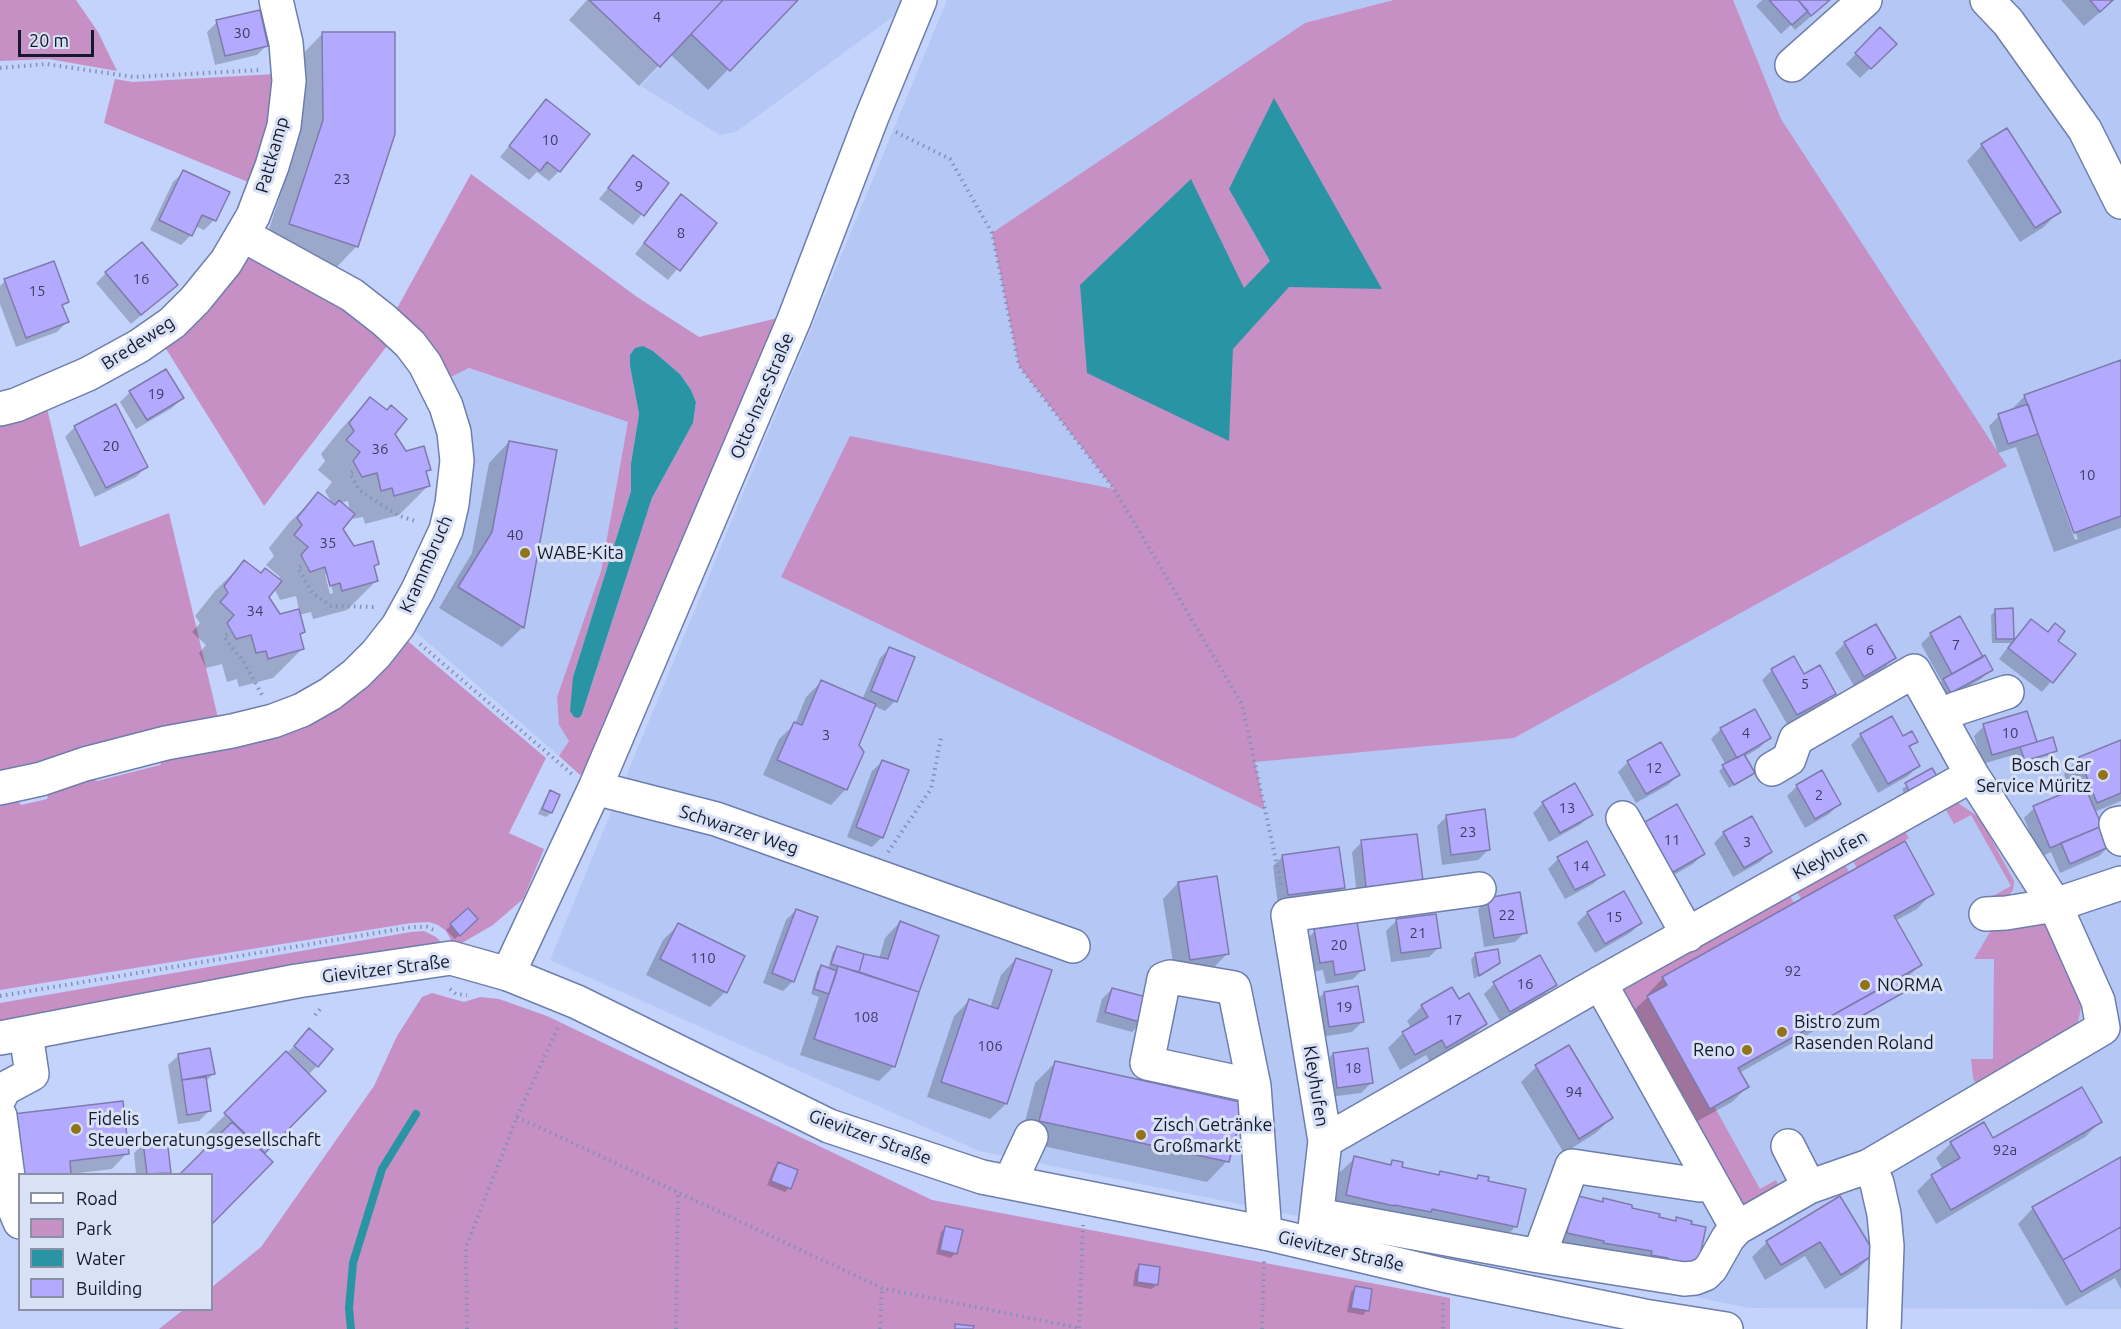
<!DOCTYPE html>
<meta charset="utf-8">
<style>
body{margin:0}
#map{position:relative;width:2121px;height:1329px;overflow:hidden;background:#c3d3fc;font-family:Ubuntu,sans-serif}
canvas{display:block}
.legend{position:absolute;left:18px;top:1173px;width:195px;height:138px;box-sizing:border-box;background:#d8e1f5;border:2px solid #8a91a5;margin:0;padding:8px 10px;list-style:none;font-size:18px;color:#141a2c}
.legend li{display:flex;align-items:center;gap:12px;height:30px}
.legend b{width:30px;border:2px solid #8a91a5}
.scale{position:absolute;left:18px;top:30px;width:76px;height:27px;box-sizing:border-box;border:3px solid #141a2c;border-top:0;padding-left:8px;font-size:18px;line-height:21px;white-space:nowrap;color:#141a2c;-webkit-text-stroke:4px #d8e1f5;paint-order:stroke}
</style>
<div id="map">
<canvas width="2121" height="1329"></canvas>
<ul class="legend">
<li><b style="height:8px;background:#fff"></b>Road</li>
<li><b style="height:16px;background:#c690c4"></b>Park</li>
<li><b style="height:16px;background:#2995a4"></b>Water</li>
<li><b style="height:16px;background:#b3aaff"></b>Building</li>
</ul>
<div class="scale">20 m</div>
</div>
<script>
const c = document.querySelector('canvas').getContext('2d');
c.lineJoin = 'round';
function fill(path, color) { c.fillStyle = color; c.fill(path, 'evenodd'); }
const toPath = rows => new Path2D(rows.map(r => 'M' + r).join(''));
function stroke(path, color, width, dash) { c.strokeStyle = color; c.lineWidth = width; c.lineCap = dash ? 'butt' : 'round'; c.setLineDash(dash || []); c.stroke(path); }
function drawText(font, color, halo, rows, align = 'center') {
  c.font = font + ' Ubuntu,sans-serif'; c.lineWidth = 6; c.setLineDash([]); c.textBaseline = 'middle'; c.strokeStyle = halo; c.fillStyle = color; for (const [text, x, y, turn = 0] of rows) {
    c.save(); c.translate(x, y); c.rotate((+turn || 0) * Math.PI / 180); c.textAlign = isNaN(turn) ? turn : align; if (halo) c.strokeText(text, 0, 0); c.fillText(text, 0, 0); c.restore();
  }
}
fill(toPath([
 [723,0,906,0,902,10,736,132,720,135,641,86],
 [947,0,2121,0,2121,1309,1749,1308,979,1151,550,960],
 [468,368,628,422,601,571,557,697,559,725,569,741,559,756,409,626,454,534,447,379]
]), '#b5c7f5');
fill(toPath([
 [0,0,76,0,98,32,117,71,49,59,0,61],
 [1394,0,1733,0,1781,119,2007,466,1514,738,1255,762,1265,810,781,577,850,436,1114,489,1019,366,992,233,1305,23],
 [276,74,272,122,253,184,104,123,115,79,133,82],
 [471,174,637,297,699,337,786,316,590,780,579,774,559,756,569,741,559,725,557,697,601,571,628,422,469,368,447,379,395,312],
 [653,351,680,374,691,390,696,402,693,423,652,498,582,714,573,677,631,491,631,463,639,414,630,366],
 [252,258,346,306,390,342,264,506,163,344,243,261],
 [46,404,80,547,169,513,219,722,0,776,0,418],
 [403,637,546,758,509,833,544,849,523,899,493,925,455,947,446,931,438,925,429,922,411,923,0,990,0,798,15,795,21,805,47,799,50,788,88,777,97,781,160,765,166,754,233,743],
 [1950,801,1958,803,1980,818,2014,881,2013,890,2010,894,1998,899,1993,896,2011,886,1971,815,1954,824,1943,805,1903,828,1909,838,1857,868,1848,853],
 [1840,856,1849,872,1801,899,1793,884],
 [1785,888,1794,903,1663,978,1667,985,1647,996,1710,1108,1714,1106,1760,1189,1776,1180,1778,1185,1778,1191,1757,1205,1738,1206,1625,1013,1622,988],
 [2042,916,2082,1001,2079,1018,2073,1033,1984,1084,1976,1083,1973,1078,1971,1059,1993,1059,1994,959,1974,959,1990,932,1997,927],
 [424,931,436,937,444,945,0,1024,0,1003,411,932],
 [432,993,464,1002,480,997,499,999,547,1016,932,1200,1450,1298,1450,1329,159,1329,183,1310,212,1310,212,1287,261,1247,374,1086,397,1036,422,997]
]), '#c690c4');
fill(toPath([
 [1274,98,1382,289,1289,287,1233,349,1229,441,1087,373,1080,285,1191,179,1244,288,1270,261,1229,189],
 [643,346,653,351,680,374,691,390,696,402,693,423,652,498,582,714,579,718,574,717,570,711,573,677,631,491,631,463,639,414,630,366,630,355,635,348]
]), '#2995a4');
fill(toPath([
 [587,0,796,0,708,90,670,54,639,86,569,20],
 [1762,0,1830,0,1795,30,1791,25,1781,34,1756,6],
 [2061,0,2114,0,2084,26],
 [217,22,267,45,257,55,215,65,207,32],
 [1880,29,1895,44,1860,78,1846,64],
 [323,33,357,246,328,276,261,253,295,151,294,63],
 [546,101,559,171,549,181,537,172,529,180,500,157],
 [2006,130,2059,211,2044,227,2020,242,1967,161,1982,145],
 [633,157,667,183,633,225,599,199],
 [183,172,214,220,204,230,195,226,191,235,181,245,150,230,173,182],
 [681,196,715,223,668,280,635,254],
 [106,273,176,285,131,324,96,283],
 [5,281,67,301,61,307,67,322,57,332,16,347,0,304,0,286],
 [2121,365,2121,528,2054,552,2016,447,1998,453,1989,426,1999,416,2009,412,2025,396],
 [2039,431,2078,539,2075,540,2037,433],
 [130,392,182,398,172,408,136,429,120,402],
 [370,399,405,453,429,469,425,473,428,486,399,515,365,524,363,517,352,519,351,516,341,529,354,548,377,564,373,568,376,581,347,610,313,619,311,612,299,615,304,632,299,636,303,648,273,678,239,687,237,679,227,682,222,664,206,668,199,653,206,645,192,632,200,623,195,616,215,591,244,562,260,574,278,580,280,577,266,565,274,556,269,548,289,523,318,494,333,505,325,491,332,482,318,470,325,461,321,454,341,429],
 [348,501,350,512,340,503],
 [325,574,328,574,333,593,330,594],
 [274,588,280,600,296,596,299,610,279,615,268,597],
 [75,427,146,467,136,477,95,497,65,437],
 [509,442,555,451,523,627,502,647,439,608,472,553,489,463],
 [1996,610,2011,610,2013,641,2031,621,2074,655,2042,692,1999,659,2011,643,1992,643,1991,615],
 [1960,618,1991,669,1981,679,1941,702,1934,690,1942,682,1921,644,1931,634],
 [1845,643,1894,658,1884,668,1854,686,1835,653],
 [890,648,895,701,885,711,874,706,857,745,846,789,831,805,763,775,779,739,795,724,806,697,821,682,862,700,880,658],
 [1772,670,1803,676,1834,693,1824,703,1787,724,1762,680],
 [1984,726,2036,743,2055,750,2050,755,2020,764,2017,754,1982,764,1974,736],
 [1721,729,1769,738,1759,748,1744,757,1753,773,1729,788,1719,771,1726,765,1711,739],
 [1861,735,1903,738,1916,741,1909,749,1918,766,1908,776,1878,793,1851,745],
 [2121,741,2121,801,2094,812,2109,846,2099,856,2060,873,2051,852,2040,857,2024,818,2034,808,2071,792,2064,774,2079,758],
 [883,761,882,837,872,847,847,837,872,771],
 [1628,762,1678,775,1668,785,1636,803,1618,772],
 [1931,770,1906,797,1902,789],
 [1797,786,1839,804,1829,814,1805,828,1787,796],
 [551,792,558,796,551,813,546,817,538,814,546,797],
 [1543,803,1591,814,1581,824,1549,842,1533,813],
 [1447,816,1488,850,1478,860,1442,865,1437,826],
 [1751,818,1770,852,1760,862,1733,877,1714,843,1724,833],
 [1629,837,1703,854,1693,864,1656,885],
 [1362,842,1421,880,1357,896,1352,852],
 [1283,856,1343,887,1333,897,1278,905,1273,866],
 [1558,859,1603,874,1593,884,1565,899,1548,869],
 [1178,883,1227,954,1212,969,1175,975,1163,899],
 [1932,893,1917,909,1895,921,1920,965,1904,981,1908,988,1903,993,1835,1032,1830,1022,1739,1073,1747,1087,1732,1102,1694,1123,1632,1012,1649,996,1648,994,1663,978],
 [1488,899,1525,932,1515,942,1484,947,1478,909],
 [468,910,476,919,455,939,446,930],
 [796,910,793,981,783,991,763,983,786,920],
 [1587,913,1641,923,1630,933,1595,953,1577,923],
 [1396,921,1439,947,1429,957,1391,962,1386,931],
 [900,922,937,937,894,1066,879,1081,800,1055,819,997,811,994,817,971,822,967,828,969,833,952,837,948,879,959,885,938],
 [679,924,725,992,710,1007,646,975,663,940],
 [1315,931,1363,969,1353,979,1326,984,1323,970,1311,972,1305,941],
 [1476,954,1498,962,1474,979,1471,959],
 [1016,959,1006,1104,990,1119,927,1097,954,1016,969,1001,990,1008,1001,975],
 [1494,984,1555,984,1545,994,1500,1021,1484,994],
 [1112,989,1142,1022,1132,1032,1096,1022,1102,999],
 [1324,993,1362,1022,1352,1032,1320,1037,1314,1003],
 [1458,1001,1485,1024,1470,1039,1430,1062,1426,1055,1400,1070,1388,1048,1403,1033,1411,1028,1407,1021,1422,1006],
 [300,1040,317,1066,308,1075,324,1091,263,1154,271,1162,212,1222,212,1174,182,1174,205,1152,196,1144],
 [1333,1054,1371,1083,1361,1093,1328,1097,1323,1064],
 [179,1055,214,1073,205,1082,209,1111,199,1121,178,1124,168,1065],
 [1055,1063,1227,1161,1207,1182,1020,1141,1035,1083],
 [1536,1067,1611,1118,1596,1133,1564,1153,1521,1082],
 [2100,1122,2085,1137,1936,1224,1917,1191,1932,1176,1943,1170,1936,1158,1951,1143,1992,1141],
 [144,1143,170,1172,168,1174,136,1174,134,1153],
 [0,1147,127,1153,112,1169,70,1174,20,1174],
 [1355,1158,1388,1166,1393,1161,1400,1168,1437,1176,1440,1173,1474,1180,1478,1176,1486,1183,1516,1226,1501,1242,1332,1210,1339,1173],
 [2121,1158,2121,1289,2115,1278,2066,1306,2018,1224,2033,1208],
 [778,1164,789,1188,785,1192,767,1185,774,1168],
 [1839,1198,1873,1254,1858,1269,1825,1289,1805,1256,1765,1280,1752,1257,1767,1242],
 [1604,1200,1658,1219,1674,1222,1677,1219,1690,1222,1662,1278,1552,1248,1560,1212,1601,1203],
 [946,1228,955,1253,951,1258,936,1254,941,1232],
 [1139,1266,1157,1284,1152,1289,1133,1286,1135,1271],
 [1355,1288,1367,1310,1363,1315,1347,1312,1351,1292]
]), '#0003');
stroke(toPath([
 [351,1329,349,1308,353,1263,382,1169,416,1114]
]), '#2995a4', 8);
const building = toPath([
 [589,0,723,0,660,67,589,0],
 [723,0,798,0,730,71,691,34,723,0],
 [1769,0,1798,0,1808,11,1792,25,1769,0],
 [1798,0,1830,0,1811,16,1798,0],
 [2090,0,2113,0,2100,12,2090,0],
 [260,10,268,46,225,56,216,20,260,10],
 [1880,27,1897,44,1871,69,1855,53,1880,27],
 [322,32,395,32,395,134,358,247,289,224,323,120,322,32],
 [546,99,590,134,560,172,547,162,540,171,509,146,546,99],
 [2007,128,2061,212,2035,228,1981,144,2007,128],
 [633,155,669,183,644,216,608,188,633,155],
 [183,170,230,192,216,221,202,215,192,236,159,220,183,170],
 [681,194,717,223,680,271,644,243,681,194],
 [142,242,178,285,141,315,105,272,142,242],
 [54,261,69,302,62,305,69,322,26,338,4,279,54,261],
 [2121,360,2121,516,2074,533,2024,395,2121,360],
 [166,369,184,398,147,420,129,391,166,369],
 [370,397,387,410,391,405,407,419,395,434,406,451,424,446,431,470,426,471,430,486,394,496,392,488,381,491,377,473,362,477,353,461,360,452,346,440,354,431,349,423,370,397],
 [116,404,148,467,106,488,74,426,116,404],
 [2028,404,2038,434,2008,444,1998,414,2028,404],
 [509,441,557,450,524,628,458,587,492,532,509,441],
 [318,492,335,505,339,500,355,514,343,529,354,546,373,541,379,564,374,566,378,581,342,591,340,583,330,586,325,567,310,572,301,555,308,547,294,535,302,525,297,518,318,492],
 [244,560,261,573,265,568,282,581,269,597,280,614,299,609,305,632,300,634,304,649,268,659,266,651,256,653,251,635,236,639,227,623,234,615,220,602,228,593,224,586,244,560],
 [2013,608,2014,639,1996,639,1995,609,2013,608],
 [1960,616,1983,657,1952,674,1930,633,1960,616],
 [2031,619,2048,632,2055,623,2065,631,2058,641,2076,654,2053,683,2008,648,2031,619],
 [1876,624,1896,658,1864,677,1844,642,1876,624],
 [889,647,915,657,897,702,871,691,889,647],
 [1985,655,1993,670,1951,693,1943,679,1985,655],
 [1794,656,1804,674,1820,665,1836,694,1797,715,1771,669,1794,656],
 [821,680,876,704,859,745,864,752,847,790,777,760,794,722,802,725,821,680],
 [1755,709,1771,738,1737,758,1720,728,1755,709],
 [2027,711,2037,742,1992,755,1983,724,2027,711],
 [1892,716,1903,736,1912,731,1918,742,1909,746,1920,766,1888,784,1860,734,1892,716],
 [2053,737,2057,751,2025,761,2020,747,2053,737],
 [2121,740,2121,793,2097,803,2079,757,2121,740],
 [1661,742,1680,775,1646,794,1627,761,1661,742],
 [1744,754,1755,773,1734,785,1722,765,1744,754],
 [882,760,909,770,883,838,856,827,882,760],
 [1932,768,1938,778,1911,794,1905,783,1932,768],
 [1822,770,1841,804,1815,819,1796,785,1822,770],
 [1575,783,1593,815,1560,833,1542,802,1575,783],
 [2084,785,2102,826,2050,848,2033,806,2084,785],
 [550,790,560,795,552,813,542,809,550,790],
 [1677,804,1705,854,1666,876,1638,826,1677,804],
 [1485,809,1490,850,1451,855,1446,815,1485,809],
 [1752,816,1772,852,1744,868,1723,832,1752,816],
 [2102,826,2111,846,2070,864,2061,843,2102,826],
 [1417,834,1423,881,1366,887,1361,840,1417,834],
 [1587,841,1605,875,1575,890,1557,857,1587,841],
 [1905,841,1934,894,1894,916,1922,965,1738,1068,1749,1087,1710,1109,1647,996,1667,985,1662,977,1905,841],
 [1339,847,1345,888,1288,895,1282,855,1339,847],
 [1217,876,1229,954,1190,960,1178,882,1217,876],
 [1624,891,1642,923,1605,944,1587,912,1624,891],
 [1520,892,1527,933,1494,938,1487,898,1520,892],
 [468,908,478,919,460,936,450,924,468,908],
 [796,909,818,917,794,982,772,973,796,909],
 [1436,914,1441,948,1401,953,1396,919,1436,914],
 [900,921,939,936,919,992,859,972,864,954,888,959,900,921],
 [1357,922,1365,970,1335,975,1333,961,1320,963,1314,929,1357,922],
 [678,923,745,956,727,993,660,959,678,923],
 [837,946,864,954,859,972,831,964,837,946],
 [1498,949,1500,963,1479,976,1475,953,1498,949],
 [1540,955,1557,985,1510,1012,1493,982,1540,955],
 [1016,958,1052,970,1007,1104,941,1082,969,999,998,1009,1016,958],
 [821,965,837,971,829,994,814,989,821,965],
 [838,966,919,992,895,1067,814,1039,838,966],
 [1903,976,1910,989,1840,1028,1833,1015,1903,976],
 [1358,986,1364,1022,1329,1027,1324,992,1358,986],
 [1452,987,1459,999,1469,993,1487,1024,1446,1048,1442,1040,1415,1055,1402,1032,1428,1017,1421,1005,1452,987],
 [1112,988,1150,998,1143,1023,1105,1012,1112,988],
 [309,1028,333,1049,318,1067,294,1046,309,1028],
 [1569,1045,1613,1118,1579,1139,1535,1065,1569,1045],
 [210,1048,215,1074,182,1080,178,1054,210,1048],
 [1368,1048,1373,1083,1337,1088,1333,1053,1368,1048],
 [286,1051,326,1091,265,1153,224,1113,286,1051],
 [1055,1061,1244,1103,1229,1162,1039,1121,1055,1061],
 [206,1077,211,1111,187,1115,182,1080,206,1077],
 [2082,1087,2102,1122,1951,1210,1931,1175,1960,1158,1950,1142,1984,1122,1993,1138,2082,1087],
 [123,1101,129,1154,70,1161,71,1174,20,1174,13,1114,123,1101],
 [232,1122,273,1162,212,1224,212,1174,180,1174,232,1122],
 [167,1139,171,1173,147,1174,143,1142,167,1139],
 [1354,1156,1391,1165,1392,1160,1403,1162,1402,1167,1439,1175,1440,1171,1477,1179,1478,1175,1489,1177,1488,1181,1526,1189,1517,1227,1432,1209,1431,1212,1394,1205,1394,1206,1346,1195,1354,1156],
 [2121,1157,2121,1227,2063,1260,2032,1207,2121,1157],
 [778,1162,798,1170,791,1189,771,1181,778,1162],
 [1574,1195,1603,1202,1603,1198,1632,1205,1632,1208,1660,1214,1659,1217,1676,1221,1676,1217,1692,1221,1691,1224,1706,1227,1698,1265,1668,1260,1668,1258,1651,1255,1652,1251,1603,1243,1604,1241,1567,1233,1574,1195],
 [1840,1196,1875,1254,1841,1275,1820,1242,1781,1265,1766,1241,1840,1196],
 [945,1226,963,1230,957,1254,940,1250,945,1226],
 [2121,1227,2121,1269,2081,1292,2063,1260,2121,1227],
 [1139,1264,1160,1267,1158,1285,1137,1282,1139,1264],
 [1355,1286,1372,1289,1369,1311,1351,1308,1355,1286],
 [955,1324,974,1326,973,1329,955,1329,955,1324]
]);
fill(building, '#b3aaff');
stroke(building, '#7f7aac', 1.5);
const minor = toPath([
 [1987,0,2008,22,2085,130,2121,202],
 [1792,65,1865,0],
 [0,409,16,405,88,374,139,346,172,323,195,300,226,262,253,216,272,166,284,126,289,81,286,43,276,0],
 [1940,717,1955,709,2007,692],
 [1772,769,1789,759,1796,739,1914,671,1972,775,2055,905,2006,913,1986,914],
 [0,788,41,779,85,764,166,743,232,731,273,721,302,710,330,694,356,674,376,654,398,626,418,590,446,530,452,504,457,461,454,432,446,406,425,364,410,344,384,320,352,295,243,235],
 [595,788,716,819,1073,946],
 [1623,818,1688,935],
 [2121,823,2116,824,2121,839],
 [1479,889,1288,915,1325,1141,1600,983,1972,775],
 [508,974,595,788,794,320,871,119,920,0],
 [1600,983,1737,1228,1809,1187,1869,1166],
 [1254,1086,1234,988,1170,977,1164,979,1147,1063,1254,1086,1265,1233],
 [0,1097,4,1089,32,1074,26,1034],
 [0,1116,11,1200,20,1222],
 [1788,1146,1809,1187],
 [1010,1182,1031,1137],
 [1317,1215,1539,1256,1684,1279,1695,1278,1705,1274,1711,1268,1728,1238,1737,1228],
 [1314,1237,1325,1141],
 [1539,1256,1572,1166,1700,1185,1709,1179],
 [1884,1329,1887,1246,1884,1214,1877,1183,1869,1166,2103,1028,2098,1001,2055,905,2121,883]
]);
const major = toPath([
 [0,1038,297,981,451,958,508,974,577,1002,829,1126,982,1177,1265,1233,1443,1275,1644,1316,1726,1329]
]);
stroke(minor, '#6d7eac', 36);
stroke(major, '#6d7eac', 36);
stroke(toPath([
 [0,68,46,64,134,77,260,70],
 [896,132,950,159,992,233,1019,366,1114,489,1242,704,1282,888],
 [358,469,350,473,359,490,397,515,418,522],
 [306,563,298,568,312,593,331,606,376,607],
 [232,631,224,636,231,647,242,659,262,695],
 [420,644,572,774],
 [888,852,931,789,941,738],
 [450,989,456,994,467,995],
 [0,996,412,927,427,927,434,930],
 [315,1015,322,1007],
 [517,1117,882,1288,1079,1328],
 [1443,1303,1443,1329],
 [1079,1328,1083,1225],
 [467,1329,466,1247,517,1117,559,1025],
 [676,1329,678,1194],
 [880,1329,882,1288],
 [1262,1329,1264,1261]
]), '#8591b2', 4, [1.5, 4.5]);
stroke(minor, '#fff', 33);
stroke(major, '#fff', 33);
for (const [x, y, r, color] of [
 [525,553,6,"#917319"],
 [2103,775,6,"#917319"],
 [1865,985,6,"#917319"],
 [1782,1032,6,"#917319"],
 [1747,1050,6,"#917319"],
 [76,1129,6,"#917319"],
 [1141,1135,6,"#917319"]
]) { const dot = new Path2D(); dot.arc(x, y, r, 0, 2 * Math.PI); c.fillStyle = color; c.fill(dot); stroke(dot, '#d8e1f5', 2); }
drawText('15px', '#3c3e61', null, [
 ["4",657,17],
 ["30",242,33],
 ["10",550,140],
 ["23",342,179],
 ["9",639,186],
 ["8",681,233],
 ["16",141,279],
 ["15",37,291],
 ["19",156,394],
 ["20",111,446],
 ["36",380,449],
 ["10",2087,475],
 ["40",515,535],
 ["35",328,543],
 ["34",255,611],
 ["7",1956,645],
 ["6",1870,650],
 ["5",1805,684],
 ["4",1746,733],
 ["10",2010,733],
 ["3",826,735],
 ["12",1654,768],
 ["2",1819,795],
 ["13",1567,808],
 ["23",1468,832],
 ["11",1672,840],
 ["3",1747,842],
 ["14",1581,866],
 ["22",1507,915],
 ["15",1614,917],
 ["21",1418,933],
 ["20",1339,945],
 ["110",703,958],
 ["92",1793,971],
 ["16",1525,984],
 ["19",1344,1007],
 ["108",866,1017],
 ["17",1454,1020],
 ["106",990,1046],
 ["18",1353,1068],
 ["94",1574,1092],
 ["92a",2005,1150]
]);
drawText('18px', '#141a2c', '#d8e1f5', [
 ["Pattkamp",272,155,-74],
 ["Bredeweg",138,343,-33],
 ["Otto-Inze-Straße",762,396,-67],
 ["Krammbruch",426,564,-66],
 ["Schwarzer Weg",739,830,18],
 ["Kleyhufen",1830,855,-29],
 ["Gievitzer Straße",386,969,-7],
 ["Kleyhufen",1316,1086,81],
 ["Gievitzer Straße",870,1137,20],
 ["Gievitzer Straße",1341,1251,13]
]);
drawText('18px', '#141a2c', '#d8e1f5', [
 ["WABE-Kita",537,553],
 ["Bosch Car",2091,765,"right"],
 ["Service Müritz",2091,786,"right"],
 ["NORMA",1877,985],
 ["Bistro zum",1794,1022],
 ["Rasenden Roland",1794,1043],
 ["Reno",1735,1050,"right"],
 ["Fidelis",88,1119],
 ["Steuerberatungsgesellschaft",88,1140],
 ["Zisch Getränke",1153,1125],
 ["Großmarkt",1153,1146]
], 'left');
</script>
